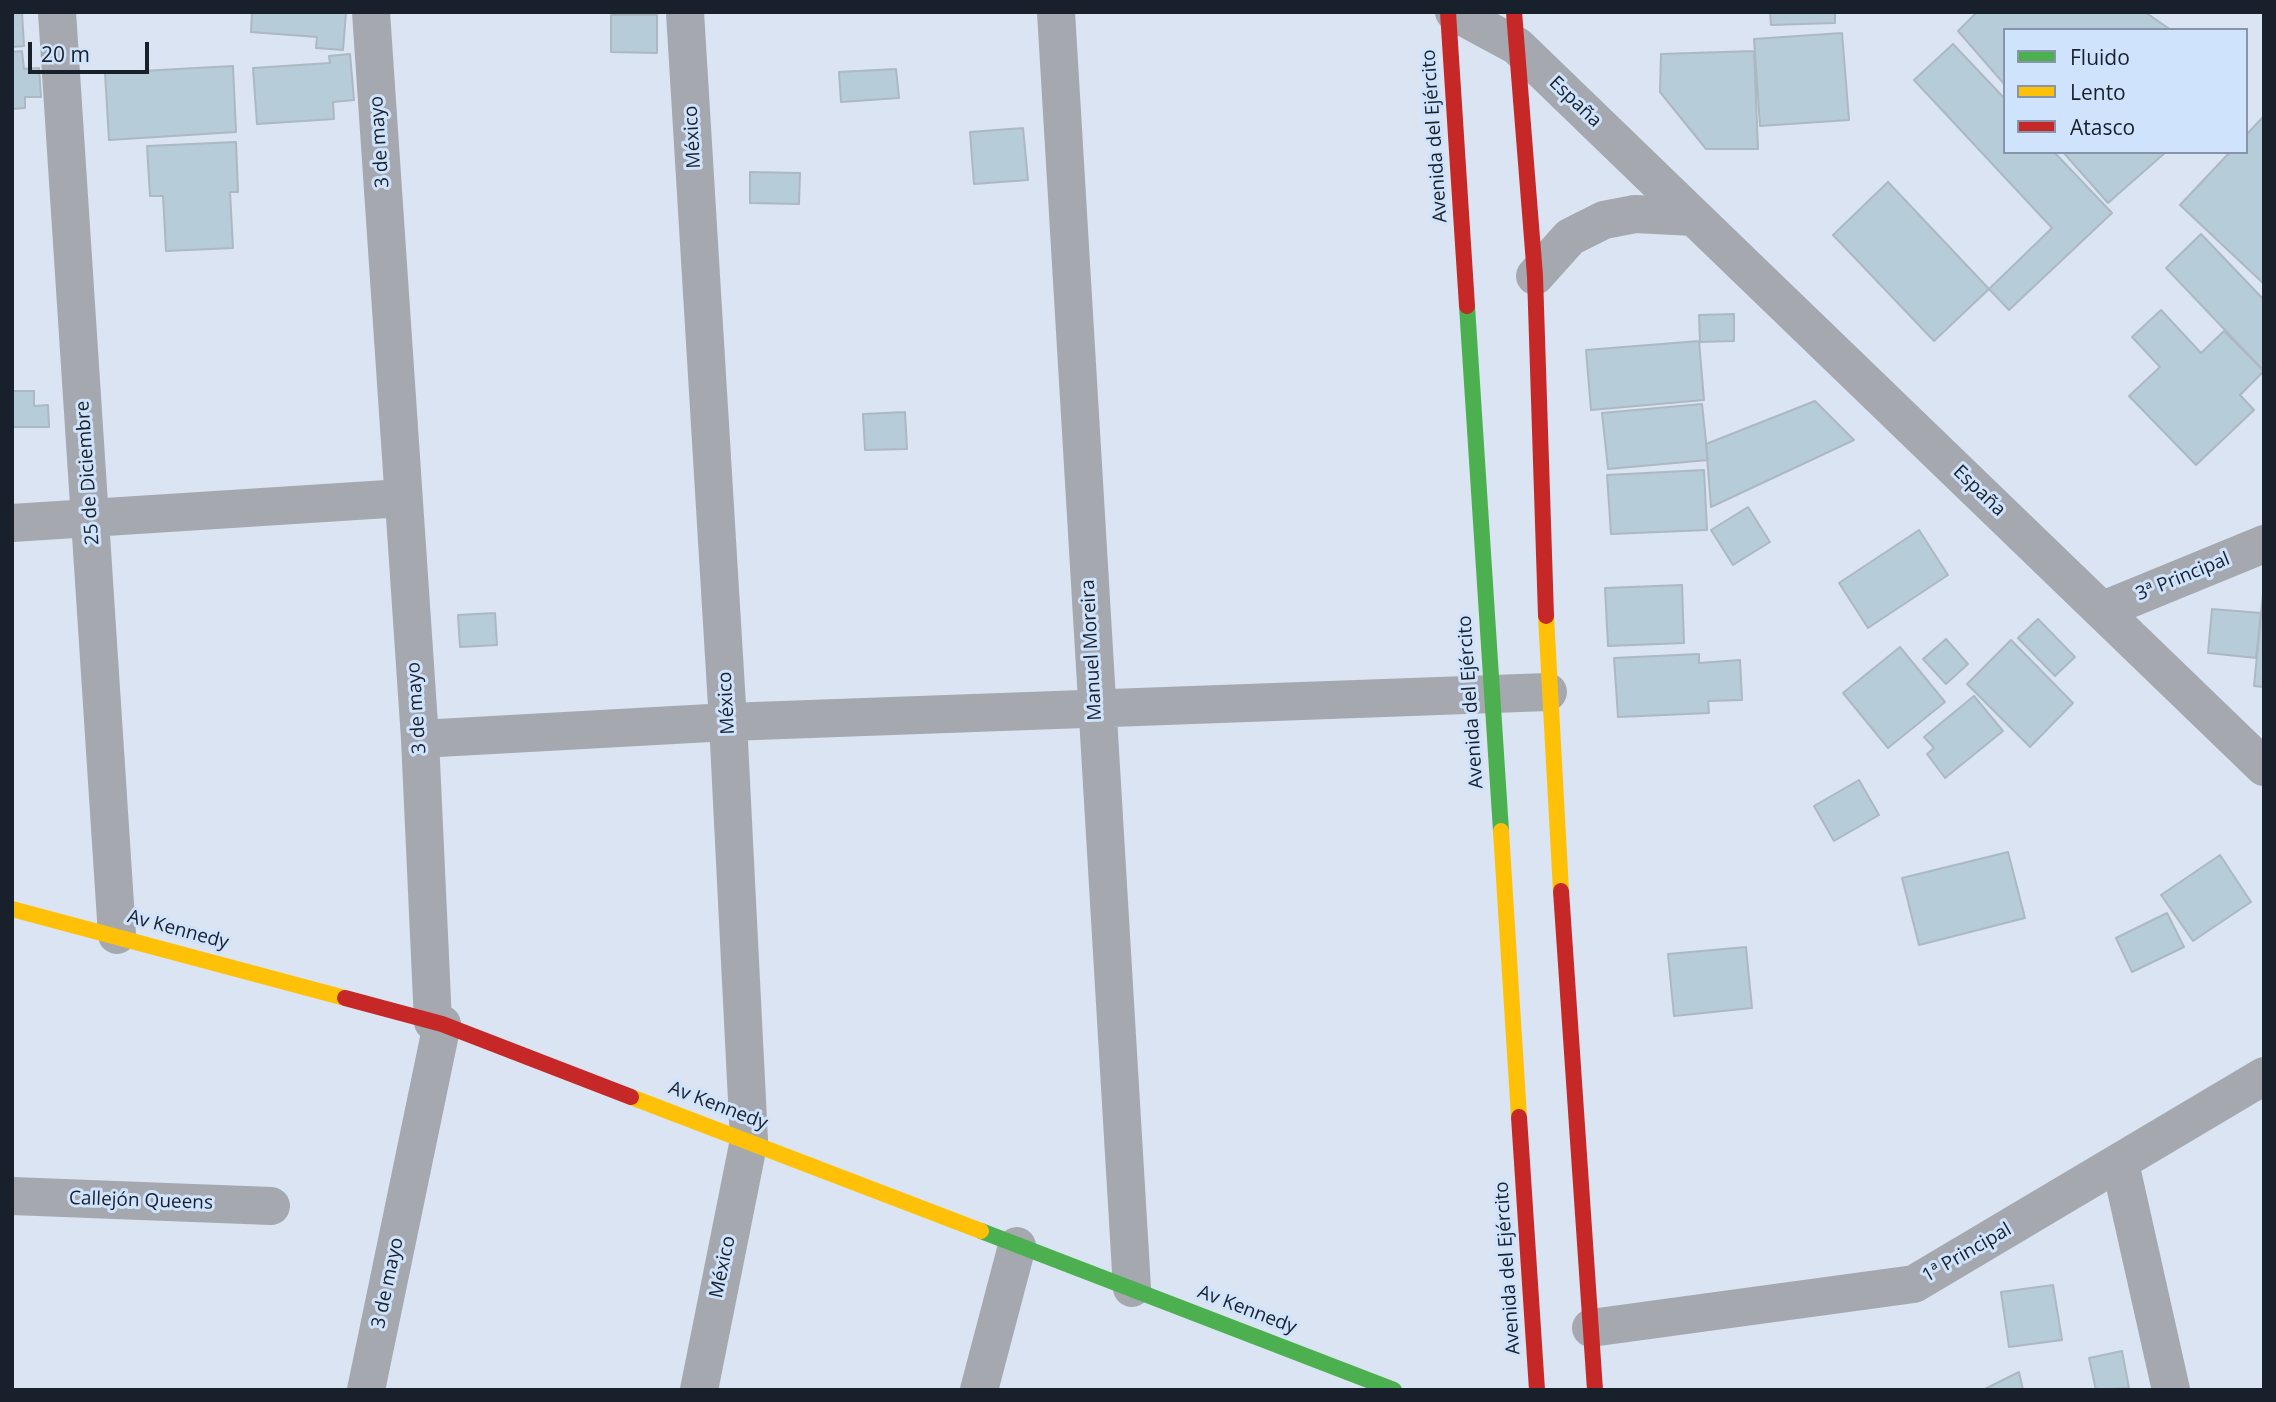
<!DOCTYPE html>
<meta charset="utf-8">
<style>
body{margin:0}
#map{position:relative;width:2276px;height:1402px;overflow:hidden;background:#dae4f2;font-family:"Open Sans",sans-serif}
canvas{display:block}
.frame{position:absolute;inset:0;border:14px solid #18202c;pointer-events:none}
.legend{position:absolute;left:2003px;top:28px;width:245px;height:126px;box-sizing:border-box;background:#d0e3fc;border:2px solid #8695a9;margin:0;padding:9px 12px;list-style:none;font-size:21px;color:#18202c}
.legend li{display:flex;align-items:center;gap:14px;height:35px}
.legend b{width:35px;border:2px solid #8695a9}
.scale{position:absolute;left:28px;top:42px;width:121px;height:32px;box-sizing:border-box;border:4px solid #18202c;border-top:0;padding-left:9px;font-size:21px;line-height:24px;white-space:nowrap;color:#18202c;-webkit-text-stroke:5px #d0e3fc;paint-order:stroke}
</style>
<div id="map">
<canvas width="2276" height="1402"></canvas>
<div class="frame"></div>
<ul class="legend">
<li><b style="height:9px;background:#4caf50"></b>Fluido</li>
<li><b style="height:9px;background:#ffc107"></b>Lento</li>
<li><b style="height:9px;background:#c62828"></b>Atasco</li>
</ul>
<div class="scale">20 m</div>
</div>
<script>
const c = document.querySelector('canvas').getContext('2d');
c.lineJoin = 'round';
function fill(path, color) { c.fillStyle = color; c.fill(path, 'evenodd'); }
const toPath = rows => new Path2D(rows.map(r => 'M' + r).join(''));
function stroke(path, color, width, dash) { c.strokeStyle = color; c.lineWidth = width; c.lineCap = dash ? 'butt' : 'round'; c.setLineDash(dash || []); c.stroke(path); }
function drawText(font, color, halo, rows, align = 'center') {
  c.font = font + ' "Open Sans",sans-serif'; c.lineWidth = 6; c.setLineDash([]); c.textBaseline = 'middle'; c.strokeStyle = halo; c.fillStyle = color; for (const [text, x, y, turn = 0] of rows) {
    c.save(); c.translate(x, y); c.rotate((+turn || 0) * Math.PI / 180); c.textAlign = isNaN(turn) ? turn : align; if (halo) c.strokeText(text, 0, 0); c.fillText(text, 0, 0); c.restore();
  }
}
const building = toPath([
 [12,12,22,12,24,46,12,47,12,12],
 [252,12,346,12,343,50,316,48,317,37,251,32,252,12],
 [1770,12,1835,12,1835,23,1771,25,1770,12],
 [1977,12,2145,12,2171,30,2005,30,2005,85,1958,31,1977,12],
 [611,15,657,15,657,53,611,52,611,15],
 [1842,33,1849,120,1760,126,1754,39,1842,33],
 [1953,44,2005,99,2005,152,2054,152,2112,213,2009,310,1989,289,2052,228,1914,80,1953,44],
 [22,51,24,69,39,68,41,97,25,97,25,108,12,109,12,52,22,51],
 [1754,51,1758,149,1706,149,1660,92,1661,54,1754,51],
 [350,54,354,100,333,102,334,119,257,124,253,68,330,63,329,56,350,54],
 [233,66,236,132,109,140,105,73,233,66],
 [896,69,899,98,841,102,839,72,896,69],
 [2264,116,2264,284,2180,205,2230,152,2246,152,2246,135,2264,116],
 [1023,128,1028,180,974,184,970,132,1023,128],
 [236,142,238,192,230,192,233,248,166,251,163,196,150,196,147,146,236,142],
 [2063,152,2166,152,2108,203,2063,152],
 [750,172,800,173,799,204,750,203,750,172],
 [1888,182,1989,289,1934,341,1833,235,1888,182],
 [2201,234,2264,300,2264,371,2166,268,2201,234],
 [2161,310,2201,353,2224,331,2264,371,2240,395,2254,410,2196,465,2129,396,2160,367,2132,337,2161,310],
 [1734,314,1734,341,1700,342,1699,315,1734,314],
 [1699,341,1704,400,1591,410,1586,350,1699,341],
 [12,391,34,391,34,406,48,405,49,427,12,427,12,391],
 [1815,401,1854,440,1711,507,1706,444,1815,401],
 [1702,404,1708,460,1608,469,1602,413,1702,404],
 [905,412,907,449,865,450,863,414,905,412],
 [1704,470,1707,530,1611,534,1607,475,1704,470],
 [1748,507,1770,542,1733,565,1711,530,1748,507],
 [1919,530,1948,575,1868,628,1839,583,1919,530],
 [1682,585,1684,643,1608,646,1605,588,1682,585],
 [2263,594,2264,594,2264,687,2254,686,2263,594],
 [2212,609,2261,613,2256,658,2208,653,2212,609],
 [495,613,497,645,460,647,458,615,495,613],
 [2038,619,2075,657,2055,676,2018,638,2038,619],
 [1946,639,1968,664,1946,684,1923,659,1946,639],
 [2011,640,2073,703,2030,747,1967,684,2011,640],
 [1900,647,1945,702,1888,748,1843,693,1900,647],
 [1699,654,1699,663,1740,660,1742,700,1708,701,1709,713,1618,717,1614,658,1699,654],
 [1974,696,2003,731,1945,778,1927,754,1934,748,1924,737,1974,696],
 [1859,780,1879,815,1834,841,1814,806,1859,780],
 [2008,852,2025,918,1919,945,1902,878,2008,852],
 [2220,855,2251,902,2193,941,2161,895,2220,855],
 [2167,913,2184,947,2132,972,2116,938,2167,913],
 [1746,947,1752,1008,1674,1016,1668,954,1746,947],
 [2053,1285,2062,1340,2009,1347,2001,1292,2053,1285],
 [2122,1351,2129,1388,2096,1390,2089,1358,2122,1351],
 [2019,1372,2023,1390,1983,1390,2019,1372]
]);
fill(building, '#b6ccd9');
stroke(building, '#acb8c2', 2);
stroke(toPath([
 [57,12,117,935],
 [685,12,728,722,749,1140,699,1390],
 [1056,12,1132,1288],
 [1454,12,1517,46,1694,217],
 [1535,276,1570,237,1604,220,1635,214,1694,217,2264,767],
 [12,523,403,498],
 [2103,610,2264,544],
 [420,739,728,722,1548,692],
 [2120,1163,2171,1390],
 [12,1196,271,1206],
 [1591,1328,1914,1284,2264,1076],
 [366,1390,442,1024,433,1022,420,739,371,12],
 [979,1390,1017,1246]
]), '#a5a8ae', 38);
stroke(toPath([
 [1467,306,1501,831],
 [981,1231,1394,1390]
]), '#4caf50', 16);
stroke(toPath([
 [1546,616,1561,891],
 [1501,831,1519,1117],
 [12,909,345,998],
 [631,1097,981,1231]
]), '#ffc107', 16);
stroke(toPath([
 [1448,12,1467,306],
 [1514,12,1535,276,1546,616],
 [1561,891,1595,1390],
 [345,998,442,1024,631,1097],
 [1519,1117,1537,1390]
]), '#c62828', 16);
drawText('19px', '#18202c', '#d0e3fc', [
 ["España",1575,102,44],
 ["Avenida del Ejército",1435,136,-94],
 ["México",693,137,-93],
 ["3 de mayo",380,142,-94],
 ["25 de Diciembre",88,473,-94],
 ["España",1979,491,44],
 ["3ª Principal",2183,577,-22],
 ["Manuel Moreira",1092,650,-93],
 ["Avenida del Ejército",1471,702,-94],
 ["México",727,703,-93],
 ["3 de mayo",417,708,-94],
 ["Av Kennedy",178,930,15],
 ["Av Kennedy",718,1106,21],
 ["Callejón Queens",141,1201,2],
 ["1ª Principal",1967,1253,-30],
 ["México",723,1267,-78],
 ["Avenida del Ejército",1508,1268,-94],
 ["3 de mayo",388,1283,-78],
 ["Av Kennedy",1247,1310,21]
]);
</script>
